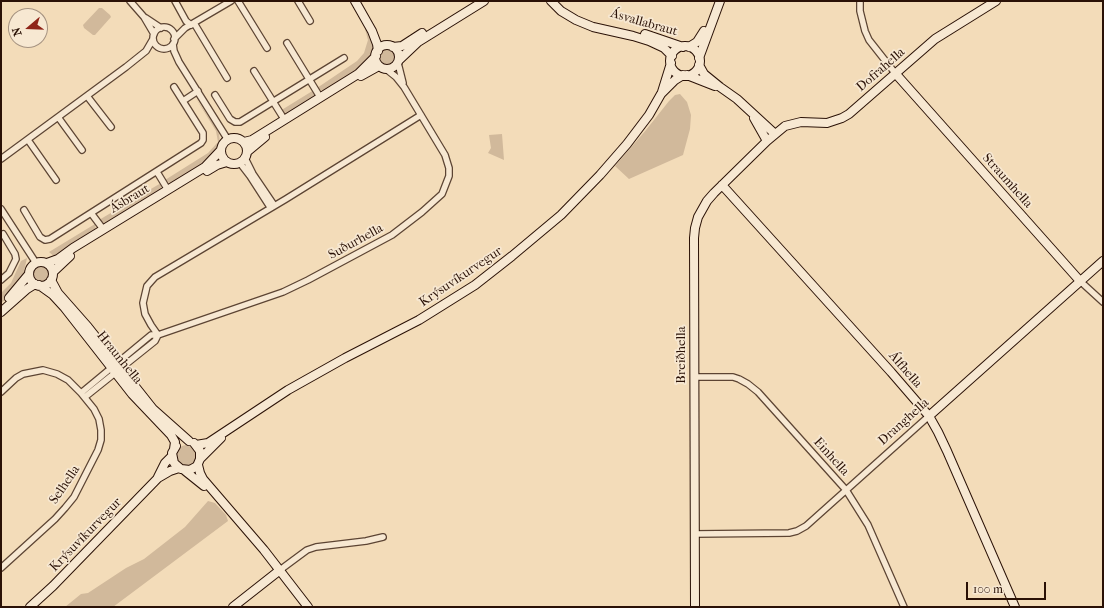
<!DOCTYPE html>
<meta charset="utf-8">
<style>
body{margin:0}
#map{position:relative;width:1104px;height:608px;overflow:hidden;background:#f3dcb9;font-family:"IM FELL French Canon",serif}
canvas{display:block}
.frame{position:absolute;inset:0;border:2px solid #2a1106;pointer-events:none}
.north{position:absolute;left:8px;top:8px;width:40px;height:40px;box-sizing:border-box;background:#f7e8d2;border:1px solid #a59280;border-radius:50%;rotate:251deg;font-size:11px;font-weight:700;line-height:16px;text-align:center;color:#2a1106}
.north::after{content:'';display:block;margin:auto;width:14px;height:18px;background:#8f2418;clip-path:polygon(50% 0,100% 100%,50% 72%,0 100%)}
.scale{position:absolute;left:966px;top:582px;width:80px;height:18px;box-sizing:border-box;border:2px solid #2a1106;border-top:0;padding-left:5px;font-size:12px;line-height:14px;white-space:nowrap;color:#2a1106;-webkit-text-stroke:3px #f7e8d2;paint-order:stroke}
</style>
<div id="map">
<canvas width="1104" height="608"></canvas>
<div class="frame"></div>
<div class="north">N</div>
<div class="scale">100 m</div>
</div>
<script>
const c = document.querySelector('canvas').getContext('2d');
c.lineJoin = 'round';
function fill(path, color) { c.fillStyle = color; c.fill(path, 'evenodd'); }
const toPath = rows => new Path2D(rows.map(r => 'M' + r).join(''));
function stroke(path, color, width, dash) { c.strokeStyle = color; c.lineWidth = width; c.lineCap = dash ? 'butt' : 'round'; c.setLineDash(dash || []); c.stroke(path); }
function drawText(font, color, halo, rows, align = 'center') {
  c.font = font + ' "IM FELL French Canon",serif'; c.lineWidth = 3.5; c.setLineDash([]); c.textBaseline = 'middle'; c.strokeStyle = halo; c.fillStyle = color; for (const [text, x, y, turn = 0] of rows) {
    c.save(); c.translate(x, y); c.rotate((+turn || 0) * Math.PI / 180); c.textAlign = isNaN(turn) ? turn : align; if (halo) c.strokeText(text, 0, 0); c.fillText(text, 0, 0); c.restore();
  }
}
fill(toPath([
 [99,8,102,8,110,15,111,17,95,35,93,35,84,28,83,25],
 [365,29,366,29,371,37,374,48,370,57,354,72,324,91,318,89,317,88,357,61,364,53,368,40],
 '380 57a8 8 0 1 1 16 0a8 8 0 1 1-16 0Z',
 [314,90,315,96,287,115,280,111],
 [680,94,687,102,691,115,690,129,683,155,629,179,615,166,646,130,669,101,675,95],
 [195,97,216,128,219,134,220,142,213,155,207,161,171,184,165,180,208,153,218,142,216,131],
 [502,134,504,160,488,153,491,148,489,135],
 [161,183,161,189,106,224,100,221,99,220],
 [95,224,96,230,56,258,49,252],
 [27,258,23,276,10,296,1,303,1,293,11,283,21,261],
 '33 274a8 8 0 1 1 16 0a8 8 0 1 1-16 0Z',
 '176 456a11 11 0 1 1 22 0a11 11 0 1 1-22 0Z',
 [208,501,215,503,226,515,228,521,113,607,65,607,81,594,88,593,126,568,144,559,185,527]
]), '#d1b99b');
const street = toPath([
 [130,1,144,17,154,34],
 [175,1,186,21,191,25],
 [238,1,267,48],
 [298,1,310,21],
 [860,1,860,11,865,31,869,40,895,73],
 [146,18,161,28],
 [194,23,227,78],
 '153 38a11 11 0 1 1 22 0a11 11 0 1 1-22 0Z',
 [174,39,185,28,231,1],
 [287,43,320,97],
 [173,44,174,51,179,62,228,140],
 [398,63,403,83],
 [254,71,284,119],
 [215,95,230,119,235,122,240,122,344,58],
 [87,96,111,127],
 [183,101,198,91],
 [58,117,82,150],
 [28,140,56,180],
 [245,158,253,174,274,205],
 [1,159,126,67,146,51,153,39],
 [240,163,250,176,270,207],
 [157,172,168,190],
 [1,209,36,263],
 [24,210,40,237,45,240,50,239,201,143,203,140,203,133,174,87],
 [91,213,103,229],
 [1,280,9,273,16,259,15,254,3,234],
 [1080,281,1103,302],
 [158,335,151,325,145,314,143,303,147,286,155,277,286,199,421,115],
 [694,377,733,377,739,379,748,384,758,392,846,490,868,525,904,607],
 [1,392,16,378,23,374,43,370,57,374,68,380,81,393,94,409,99,419,101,430,101,440,98,450,74,497,65,508,55,519,1,568],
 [81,393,151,335,158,335,283,292,308,280,392,235,422,212,442,194,449,176,449,168,445,155,404,87,396,77,386,69],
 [85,397,155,341,158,335],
 [694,534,789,533,797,531,806,526,929,416],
 [280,570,307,550,316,547,366,541,383,537]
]);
const secondary = toPath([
 [355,1,372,31,377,44,378,51],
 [551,1,561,11,576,20,593,27,633,36,649,41,664,48,672,56],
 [645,34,683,47],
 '375 57a12 12 0 1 1 24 0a12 12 0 1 1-24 0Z',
 '670 61a15 15 0 1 1 30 0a15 15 0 1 1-30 0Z',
 [393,47,402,46,422,33],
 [689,47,697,42,704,31],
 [699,58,720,1],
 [399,60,418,42,484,1],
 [699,65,704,74,720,87,737,99,775,134],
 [895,73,1080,281],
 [687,75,715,86],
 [361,76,379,66],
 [662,92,671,63],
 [754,118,767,141],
 '221 151a13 13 0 1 1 26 0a13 13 0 1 1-26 0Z',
 [244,142,252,140,358,74,376,56],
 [247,152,265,137],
 [207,171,217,165,227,162],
 [722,185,891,372,929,416,938,432,947,451,1015,607],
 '29 274a12 12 0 1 1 24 0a12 12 0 1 1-24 0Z',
 [47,263,58,259,73,248,205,167,221,150],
 [53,272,70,256],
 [51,280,58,293,88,327,153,409,189,441],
 [39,285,53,295,64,307,132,394,171,435,175,442,174,449],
 [9,298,29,274],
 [1,312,27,289,35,284],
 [929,416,1103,261],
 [194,443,200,451,200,459],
 [196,445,208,443,288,390,345,358,419,320,475,285,512,256,561,215,600,175,627,144,649,115,661,94,675,80,683,75],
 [176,446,172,453,174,463,181,469,190,470,197,466,200,459,221,438],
 [198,465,200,473,203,479,264,550,308,607],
 [184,470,204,486],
 [158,477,165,463,172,456],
 [30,607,53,586,158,478,170,471,179,468],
 [233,607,280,570],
 [695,607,694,238,695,228,698,217,707,201,714,193,767,141,785,126,801,122,827,123,842,118,849,114,935,39,996,1]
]);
stroke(street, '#5c4433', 8);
stroke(secondary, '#2a1106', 10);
stroke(street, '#f7e8d2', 5.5);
stroke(secondary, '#f7e8d2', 8);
drawText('13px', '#2a1106', '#f7e8d2', [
 ["Ásvallabraut",644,23,16],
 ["Dofrahella",881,70,-41],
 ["Straumhella",1007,181,48],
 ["Ásbraut",130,199,-31],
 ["Suðurhella",356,242,-29],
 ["Krýsuvíkurvegur",461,277,-34],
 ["Breiðhella",682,355,-90],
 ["Hraunhella",119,358,51],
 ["Álfhella",905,370,49],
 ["Dranghella",904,422,-42],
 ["Einhella",831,457,48],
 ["Selhella",65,485,-56],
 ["Krýsuvíkurvegur",86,535,-46]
]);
</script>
